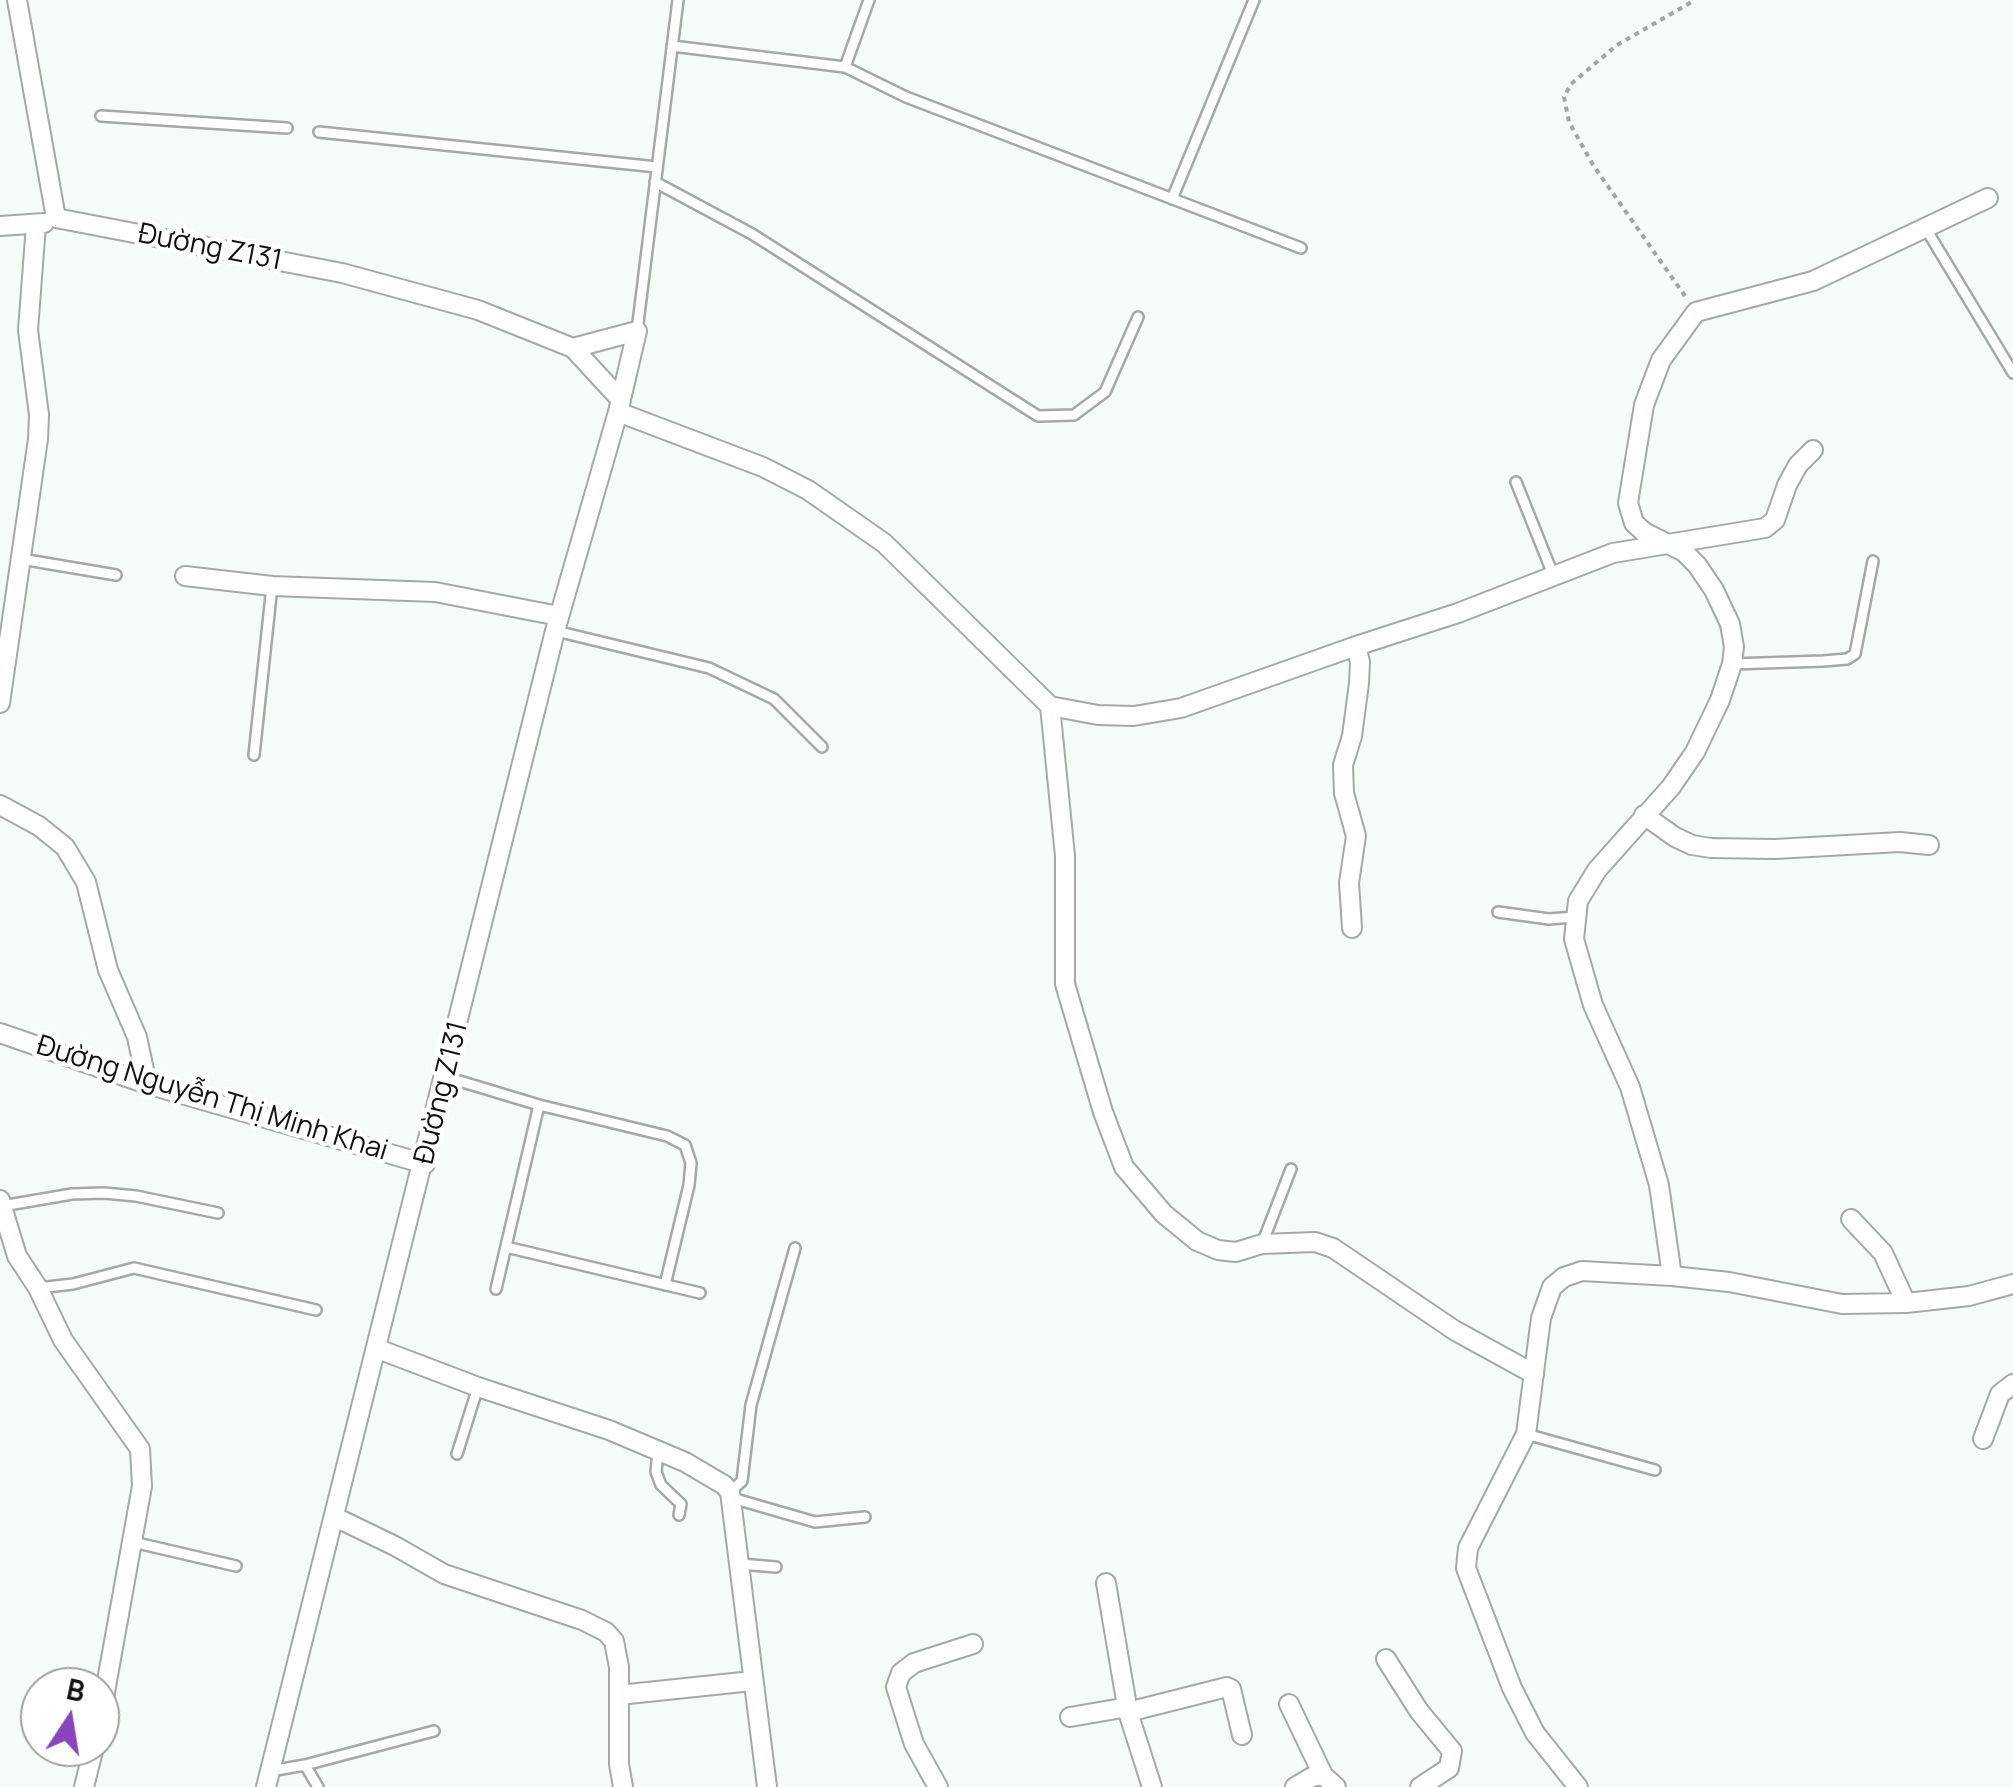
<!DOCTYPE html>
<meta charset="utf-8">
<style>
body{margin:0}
#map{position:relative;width:2013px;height:1787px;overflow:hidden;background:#f5fcf7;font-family:Manrope,sans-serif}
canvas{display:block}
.north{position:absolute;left:20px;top:1667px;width:100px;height:100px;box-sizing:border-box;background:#fff;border:2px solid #9fa09f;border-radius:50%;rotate:12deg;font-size:28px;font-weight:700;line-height:40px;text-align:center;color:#0f110f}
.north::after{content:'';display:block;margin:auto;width:35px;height:45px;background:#8846ba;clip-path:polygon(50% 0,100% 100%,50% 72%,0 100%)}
</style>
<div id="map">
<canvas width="2013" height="1787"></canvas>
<div class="north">B</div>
</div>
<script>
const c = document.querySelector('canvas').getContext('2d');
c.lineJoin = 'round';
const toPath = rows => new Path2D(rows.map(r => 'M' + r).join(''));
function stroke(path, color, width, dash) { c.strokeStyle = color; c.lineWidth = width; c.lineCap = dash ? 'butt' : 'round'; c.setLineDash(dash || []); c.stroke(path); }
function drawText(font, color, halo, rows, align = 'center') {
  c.font = font + ' Manrope,sans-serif'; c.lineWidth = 9; c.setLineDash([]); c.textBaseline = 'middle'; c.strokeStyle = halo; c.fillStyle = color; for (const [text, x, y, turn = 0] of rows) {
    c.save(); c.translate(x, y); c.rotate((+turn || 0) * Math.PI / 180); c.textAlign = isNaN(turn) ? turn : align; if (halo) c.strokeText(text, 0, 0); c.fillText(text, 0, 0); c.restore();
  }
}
const lane = toPath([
 [672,46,845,67,906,97,1301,248],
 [845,67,869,0],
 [101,116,287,128],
 [319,132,657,167],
 [655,182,752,234,1038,416,1074,415,1105,392,1138,317],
 [1172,199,1254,0],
 [1926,229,2013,373],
 [637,331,678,0],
 [1516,482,1554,577],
 [21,559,116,575],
 [556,631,709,668,774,699,822,747],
 [1732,664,1823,661,1847,659,1855,654,1873,561],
 [254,755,272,586],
 [1498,912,1549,919,1574,917],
 [446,1077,539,1105,667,1136,685,1145,691,1163,689,1185,665,1285],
 [2,1206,72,1194,104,1193,136,1196,218,1213],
 [1262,1244,1291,1169],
 [506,1247,700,1293],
 [38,1288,73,1284,134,1268,316,1310],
 [496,1289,539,1105],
 [1526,1434,1655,1470],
 [658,1451,656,1472,661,1485,681,1504,679,1515],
 [457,1454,478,1387],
 [730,1492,742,1481,751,1405,795,1248],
 [732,1498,815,1522,865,1517],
 [133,1542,236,1566],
 [740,1564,776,1567],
 [305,1765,318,1787],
 [270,1771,305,1765,434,1731]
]);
const street = toPath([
 [17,0,56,218,342,273,478,310,573,348,621,400],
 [0,226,44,223],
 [618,412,763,467,808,490,884,543,1050,706,1098,715,1134,716,1181,708,1356,646,1458,613,1613,553,1765,528,1775,520,1787,485,1798,465,1813,450],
 [185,576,272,586,435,592,559,616],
 [0,703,38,439,39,415,28,330,36,225],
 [1050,706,1065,856,1065,984,1103,1112,1124,1167,1164,1214,1197,1241,1218,1250,1236,1252,1262,1244,1315,1242,1333,1248,1454,1330,1534,1374],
 [0,805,39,826,65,847,86,882,108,970,137,1037,147,1084],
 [1644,815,1675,837,1692,845,1711,848,1775,849,1900,842,1929,845],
 [1352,928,1349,883,1356,836,1344,793,1343,765,1352,736,1359,683,1360,662,1356,646],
 [0,1033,147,1084,425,1164],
 [0,1200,17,1256,38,1288,63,1340,140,1449,142,1486,100,1720],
 [1851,1219,1883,1253,1906,1303],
 [1672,1276,1659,1185,1630,1087,1593,1005,1574,939,1578,901,1597,870,1671,787,1695,752,1720,700,1732,664,1734,647,1730,624,1714,590,1697,565,1684,552,1644,532,1634,523,1628,503,1644,405,1661,360,1696,312,1813,281,1988,198],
 [378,1349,478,1387,609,1430,685,1462,724,1485,730,1492,767,1787],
 [1983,1439,2000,1394,2013,1384],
 [335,1517,395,1546,444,1574,582,1620,606,1632,614,1641,619,1667,619,1764,623,1787],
 [1106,1583,1128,1712,1152,1787],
 [1386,1659,1419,1711,1452,1751,1449,1768,1420,1787],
 [619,1695,752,1681],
 [1289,1704,1323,1775],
 [1128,1712,1227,1687,1231,1689,1242,1735],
 [1070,1717,1128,1707],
 [84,1787,94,1747],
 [266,1787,555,631,618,412,637,331,573,348],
 [938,1787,914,1744,896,1687,901,1673,914,1663,973,1644],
 [1295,1787,1312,1777,1323,1775,1336,1787],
 [1578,1787,1535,1733,1512,1688,1466,1568,1468,1548,1526,1434,1541,1318,1552,1287,1564,1277,1582,1271,1672,1276,1729,1282,1842,1304,1906,1303,1969,1296,2013,1284]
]);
stroke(lane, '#a3aaa6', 14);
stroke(street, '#a3aaa6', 22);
stroke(toPath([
 [1685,296,1593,165,1569,122,1564,97,1571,84,1617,45,1695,0]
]), '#a1a6a2', 4, [5, 5]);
stroke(lane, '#fff', 9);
stroke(street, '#fff', 18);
drawText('28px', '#0f110f', '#fff', [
 ["Đường Z131",210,248,11],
 ["Đường Z131",442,1093,-76],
 ["Đường Nguyễn Thị Minh Khai",212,1099,17]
]);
</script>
